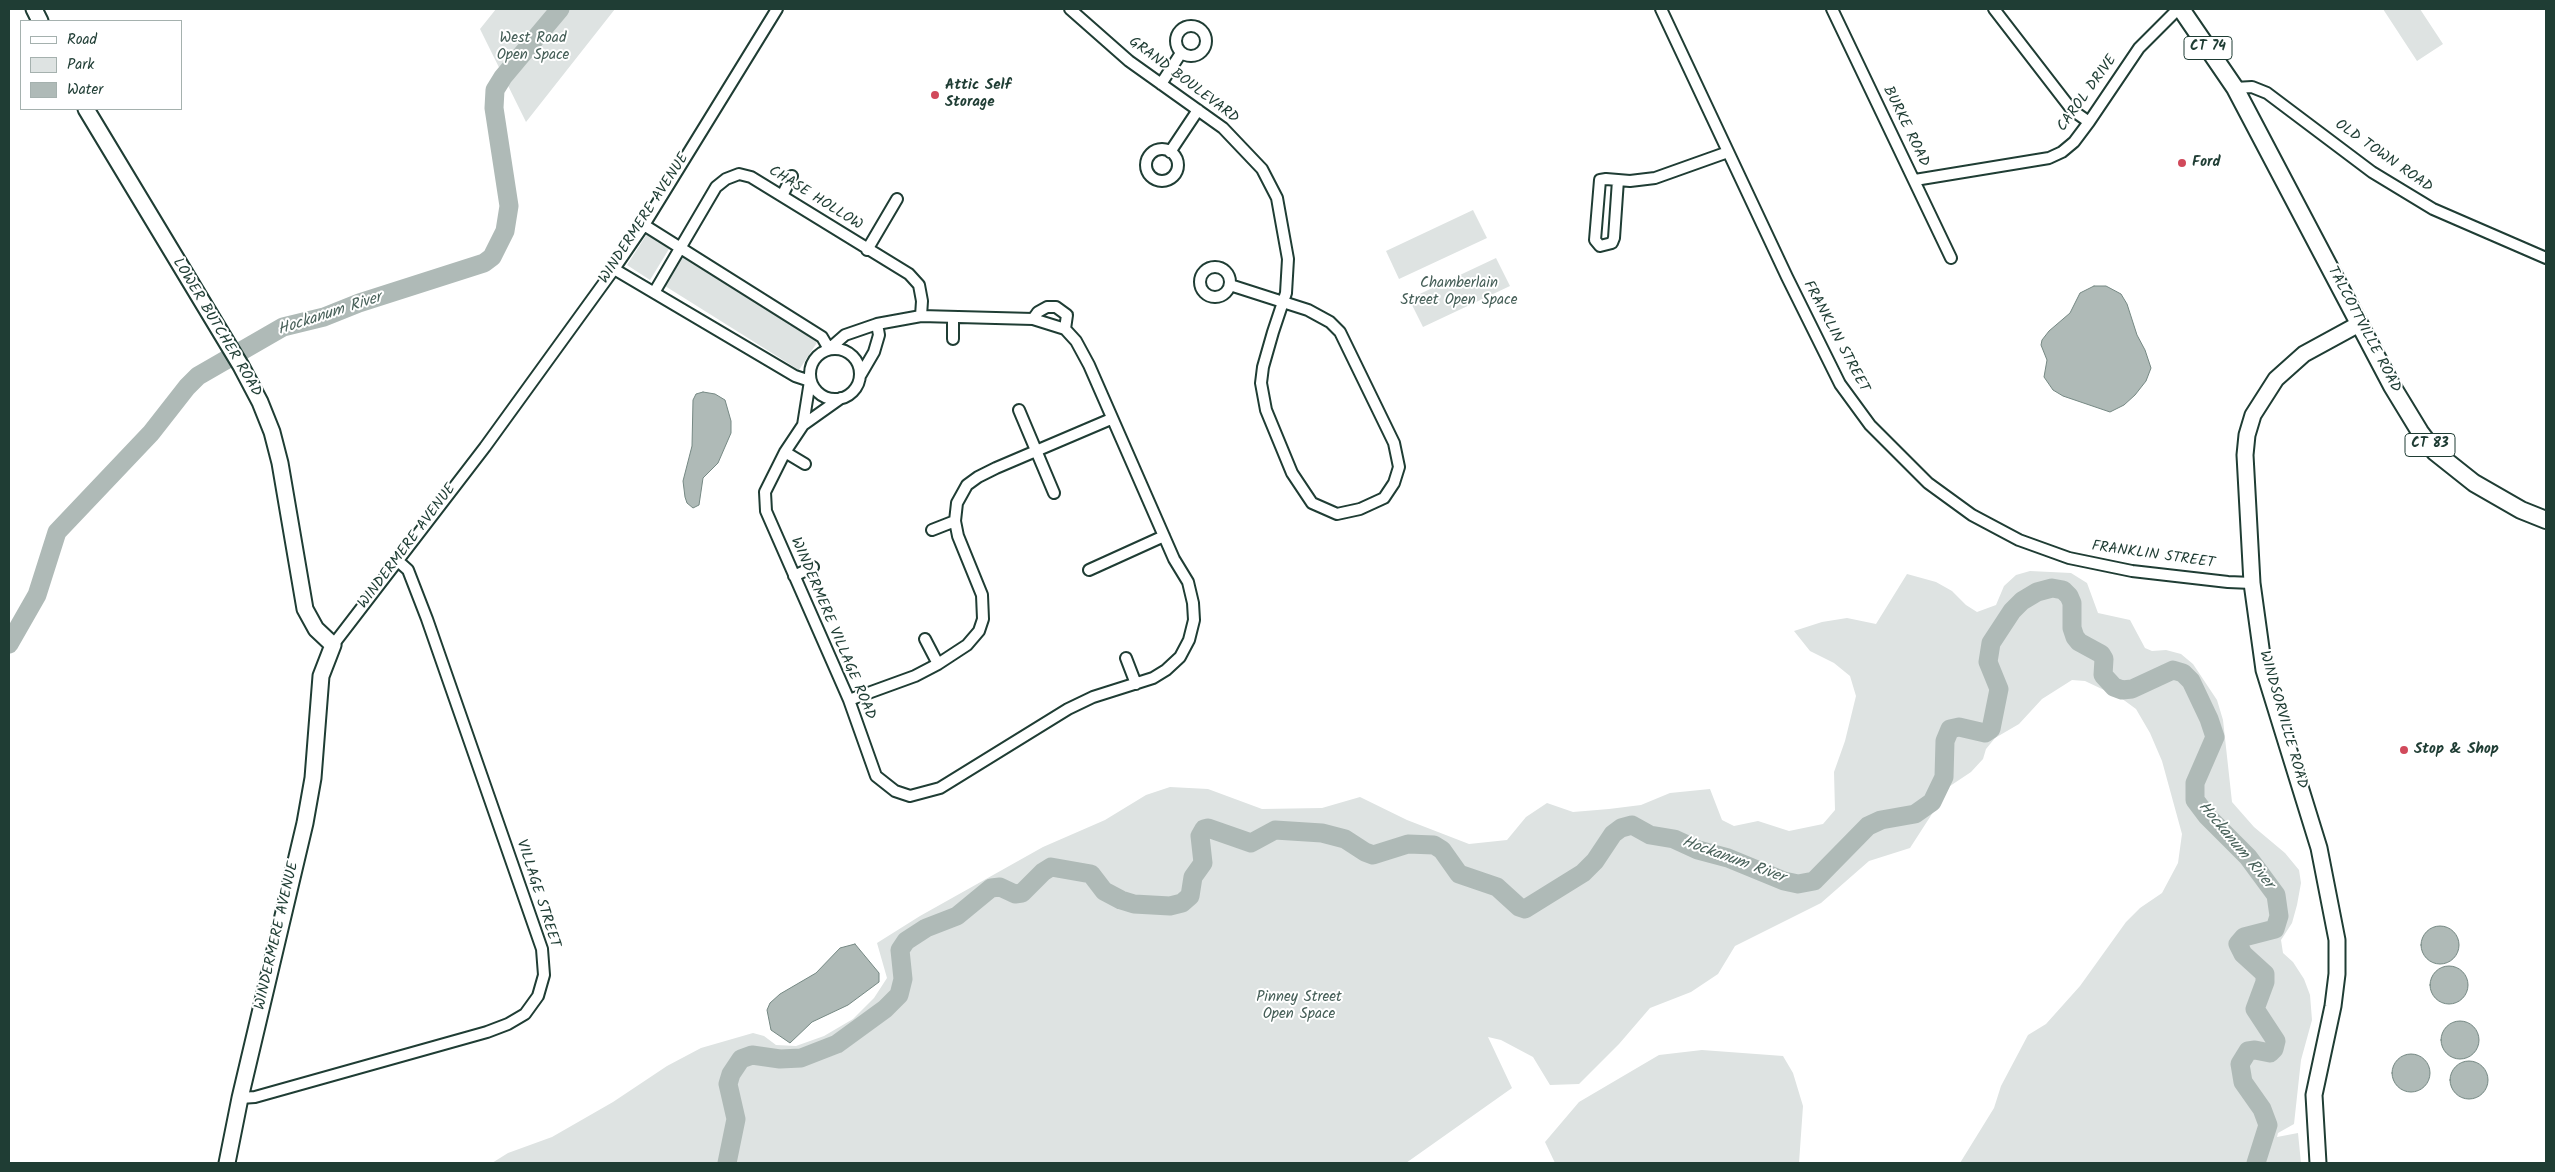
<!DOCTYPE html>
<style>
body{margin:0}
#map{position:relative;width:2555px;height:1172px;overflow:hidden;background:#fff;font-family:Kalam,sans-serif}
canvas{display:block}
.frame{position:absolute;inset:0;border:10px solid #1f3d34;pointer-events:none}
.legend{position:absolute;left:20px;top:20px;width:162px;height:90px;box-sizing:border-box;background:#fff;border:1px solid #a5b1ae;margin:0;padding:6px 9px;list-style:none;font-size:15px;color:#1f3d34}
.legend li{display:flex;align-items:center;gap:10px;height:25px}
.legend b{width:25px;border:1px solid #a5b1ae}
</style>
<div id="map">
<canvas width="2555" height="1172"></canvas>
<div class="frame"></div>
<ul class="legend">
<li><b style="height:6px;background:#fff"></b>Road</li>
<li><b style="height:14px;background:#dee3e2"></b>Park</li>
<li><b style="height:14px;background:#afbab7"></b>Water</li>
</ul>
</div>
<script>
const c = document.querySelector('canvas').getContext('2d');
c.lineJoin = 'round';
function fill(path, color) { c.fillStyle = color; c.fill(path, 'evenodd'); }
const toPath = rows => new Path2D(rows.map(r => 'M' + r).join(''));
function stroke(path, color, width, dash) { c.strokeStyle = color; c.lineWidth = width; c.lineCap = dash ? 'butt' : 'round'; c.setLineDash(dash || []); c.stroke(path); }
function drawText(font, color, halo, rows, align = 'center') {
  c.font = font + ' Kalam,sans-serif'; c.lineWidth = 4; c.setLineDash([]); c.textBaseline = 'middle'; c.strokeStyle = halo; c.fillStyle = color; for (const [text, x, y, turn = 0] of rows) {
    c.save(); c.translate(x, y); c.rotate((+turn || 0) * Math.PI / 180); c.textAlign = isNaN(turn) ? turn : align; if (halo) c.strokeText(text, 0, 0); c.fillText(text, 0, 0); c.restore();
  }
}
fill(toPath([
 [496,9,615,9,526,122,480,29],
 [2383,9,2420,9,2443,44,2417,61],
 [1473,210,1487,238,1399,279,1386,251],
 [647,234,669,249,650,280,627,265],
 [682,257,818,341,799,370,665,286],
 [1496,258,1510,286,1423,327,1409,299],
 [2030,571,2071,573,2087,583,2098,613,2130,620,2145,648,2152,651,2166,650,2181,654,2193,664,2217,700,2223,720,2232,802,2254,827,2285,853,2299,870,2301,883,2297,905,2292,923,2281,940,2283,953,2293,962,2304,979,2310,995,2312,1020,2301,1060,2294,1124,2278,1133,2277,1137,2298,1133,2301,1163,1960,1163,1994,1108,2001,1086,2028,1035,2046,1024,2080,986,2126,922,2140,908,2162,893,2178,863,2182,834,2162,761,2150,733,2136,709,2121,698,2085,681,2072,680,2042,699,2019,724,1995,738,1986,749,1983,759,1971,772,1950,786,1910,848,1869,861,1821,903,1735,946,1718,974,1691,992,1650,1008,1619,1044,1579,1084,1550,1085,1533,1057,1501,1040,1488,1037,1512,1088,1406,1163,492,1163,508,1153,552,1137,613,1102,667,1066,701,1048,753,1033,764,1036,776,1045,796,1046,824,1036,853,1019,874,998,887,978,877,943,920,916,1043,847,1105,820,1146,795,1170,787,1208,789,1262,809,1322,808,1360,797,1407,820,1469,844,1507,840,1526,817,1547,803,1573,812,1609,809,1641,805,1670,793,1710,789,1722,820,1734,826,1758,821,1789,831,1823,824,1835,810,1834,772,1845,741,1856,696,1850,676,1834,663,1810,651,1794,631,1822,622,1847,618,1876,624,1907,574,1936,582,1952,591,1966,605,1977,612,1996,605,2004,586,2016,575],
 [1702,1050,1783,1056,1793,1073,1803,1106,1799,1163,1555,1163,1545,1142,1579,1102,1659,1055]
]), '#dee3e2');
const water = toPath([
 [2094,286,2106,286,2121,294,2127,304,2137,335,2145,350,2151,368,2146,381,2135,395,2124,405,2110,412,2063,396,2053,390,2044,377,2047,360,2041,345,2042,340,2049,331,2070,313,2080,293,2094,286],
 [703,392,715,394,725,400,731,421,731,433,718,463,703,478,699,505,693,508,687,503,685,497,683,481,692,446,693,400,696,394,703,392],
 '2421 945a19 19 0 1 1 38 0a19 19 0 1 1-38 0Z',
 [855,944,879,973,879,982,848,1005,812,1022,790,1043,771,1030,767,1010,770,1003,780,994,816,973,840,948,855,944],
 '2430 985a19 19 0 1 1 38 0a19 19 0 1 1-38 0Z',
 '2441 1040a19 19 0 1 1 38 0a19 19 0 1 1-38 0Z',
 '2392 1073a19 19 0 1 1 38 0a19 19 0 1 1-38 0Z',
 '2450 1080a19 19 0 1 1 38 0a19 19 0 1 1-38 0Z'
]);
fill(water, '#afbab7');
stroke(water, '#758883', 1);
stroke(toPath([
 [9,644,37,595,57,532,151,433,187,387,198,376,283,327,324,317,359,303,484,263,492,257,505,231,509,206,494,108,495,90,503,77,560,9],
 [727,1163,736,1119,728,1084,731,1074,741,1059,752,1055,780,1059,801,1058,837,1044,885,1009,899,995,903,979,900,950,906,941,926,928,957,916,991,888,1000,887,1015,894,1022,893,1043,872,1051,867,1091,874,1104,891,1121,900,1134,904,1170,906,1182,903,1190,896,1193,877,1203,863,1200,836,1204,829,1208,828,1251,843,1275,830,1322,833,1345,839,1365,852,1373,855,1408,844,1434,845,1442,850,1459,874,1497,887,1519,907,1525,909,1583,873,1595,861,1613,834,1621,828,1632,825,1650,835,1674,839,1698,850,1728,858,1784,881,1798,884,1814,881,1868,826,1881,820,1915,814,1932,802,1944,777,1945,741,1950,729,1959,727,1985,733,1991,729,1999,689,1988,662,1991,643,2012,611,2022,601,2037,592,2052,588,2063,590,2069,596,2072,603,2072,628,2075,637,2079,642,2101,654,2104,659,2103,675,2114,687,2122,690,2132,689,2173,670,2183,673,2191,681,2209,719,2215,737,2195,783,2195,800,2207,816,2248,857,2276,895,2279,916,2275,929,2244,937,2238,944,2243,954,2265,974,2265,982,2255,1009,2276,1041,2274,1049,2270,1053,2255,1050,2248,1051,2240,1064,2243,1082,2262,1109,2268,1125,2256,1163]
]), '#afbab7', 19);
const street = toPath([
 [1070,9,1129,61,1223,128,1262,169,1277,198,1288,259,1286,293,1273,332,1263,367,1261,383,1266,410,1292,473,1312,503,1337,514,1360,509,1384,498,1394,483,1399,467,1394,443,1340,332,1330,322,1308,310,1283,302,1230,285],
 [1661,9,1787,277,1840,384,1870,425,1928,483,1972,515,2019,540,2069,558,2132,571,2228,582,2252,583],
 [1832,9,1951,258],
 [1994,9,2072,110,2089,122],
 '1176 41a15 15 0 1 1 30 0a15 15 0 1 1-30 0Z',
 [1161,84,1181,53],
 [2235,88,2252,87,2267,93,2372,172,2433,209,2546,258],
 '1146 165a16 16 0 1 1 32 0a16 16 0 1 1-32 0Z',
 [1170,152,1198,110],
 [1618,180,1614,238,1612,243,1600,246,1595,240,1600,180,1606,179,1630,181,1655,178,1728,152],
 [1915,180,2049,158,2062,152,2074,142,2089,122,2139,48,2178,9],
 [782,196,792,176],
 [867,250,897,199],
 '1200 282a15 15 0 1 1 30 0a15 15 0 1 1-30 0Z',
 [614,269,795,376,810,381,803,425,785,452,765,492,766,511,849,700,876,776,895,791,910,796,940,788,1068,709,1093,697,1153,678,1166,670,1180,657,1189,640,1194,620,1193,603,1188,582,1174,559,1089,365,1076,341,1065,329,1033,319,921,316,877,324,845,335,829,349,822,337,644,225],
 [655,291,716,187,726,179,739,174,751,177,909,274,919,285,922,301,921,316],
 [1033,319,1038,312,1047,307,1056,307,1067,315,1065,329],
 [953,339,953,317],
 '810 374a25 25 0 1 1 50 0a25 25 0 1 1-50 0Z',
 [860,376,874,352,879,335,877,324],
 [1019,410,1054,493],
 [803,425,841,398],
 [785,452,805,464],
 [932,530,955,521],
 [1089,570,1164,536],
 [794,576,813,567],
 [925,639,938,664],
 [333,645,485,447,614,269,644,225,777,9],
 [1126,658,1136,684],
 [849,700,915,676,938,664,967,645,979,631,983,619,982,595,958,536,955,521,957,503,967,485,978,477,996,468,1111,419],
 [240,1098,255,1097,487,1032,508,1024,525,1014,538,996,544,975,542,949,427,619,408,570,398,561]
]);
const secondary = toPath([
 [34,9,40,21],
 [86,109,241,366,260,402,272,432,280,463,305,609,316,629,333,645,321,676,313,778,305,823,240,1098,227,1163],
 [2318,1163,2314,1095,2333,1006,2337,974,2337,940,2319,848,2264,670,2252,583,2245,455,2247,435,2253,415,2276,379,2304,354,2359,324]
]);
const primary = toPath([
 [2181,9,2235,88,2392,386,2420,432,2435,452,2474,483,2521,510,2546,520]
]);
stroke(street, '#1f3d34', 14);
stroke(secondary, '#1f3d34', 19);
stroke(primary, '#1f3d34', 20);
stroke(street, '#fff', 10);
stroke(secondary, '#fff', 15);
stroke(primary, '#fff', 16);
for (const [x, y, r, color] of [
 [935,95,5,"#d1495b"],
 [2182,163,5,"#d1495b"],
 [2404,750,5,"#d1495b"]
]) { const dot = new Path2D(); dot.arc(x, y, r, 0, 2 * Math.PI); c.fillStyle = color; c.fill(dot); stroke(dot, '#fff', 2); }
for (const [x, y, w] of [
 [2208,48,48],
 [2430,445,50]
]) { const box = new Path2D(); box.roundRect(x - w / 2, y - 11.5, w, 23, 4); c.fillStyle = '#fff'; c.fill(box); stroke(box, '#1f3d34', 1); }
drawText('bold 14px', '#1f3d34', null, [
 ["CT 74",2208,48],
 ["CT 83",2430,445]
]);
drawText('15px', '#455e57', '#fff', [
 ["West Road",533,39],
 ["Open Space",533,56],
 ["Chamberlain",1459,284],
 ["Street Open Space",1459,301],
 ["Pinney Street",1299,998],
 ["Open Space",1299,1015]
]);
drawText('15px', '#1f3d34', '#fff', [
 ["GRAND BOULEVARD",1183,81,37],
 ["CAROL DRIVE",2088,94,-54],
 ["BURKE ROAD",1905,127,64],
 ["OLD TOWN ROAD",2383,157,35],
 ["CHASE HOLLOW",815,199,32],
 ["WINDERMERE AVENUE",645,219,-57],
 ["LOWER BUTCHER ROAD",216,328,59],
 ["TALCOTTVILLE ROAD",2363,330,62],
 ["FRANKLIN STREET",1835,337,62],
 ["WINDERMERE AVENUE",408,547,-53],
 ["FRANKLIN STREET",2153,556,8],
 ["WINDERMERE VILLAGE ROAD",832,629,67],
 ["WINDSORVILLE ROAD",2282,720,74],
 ["VILLAGE STREET",537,894,72],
 ["WINDERMERE AVENUE",278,936,-77]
]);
drawText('bold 15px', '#1f3d34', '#fff', [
 ["Attic Self",945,86],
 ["Storage",945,103],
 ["Ford",2192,163],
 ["Stop & Shop",2414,750]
], 'left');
drawText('italic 16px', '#4a625b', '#fff', [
 ["Hockanum River",330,315,-18],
 ["Hockanum River",2235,846,50],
 ["Hockanum River",1733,861,20]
]);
</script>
